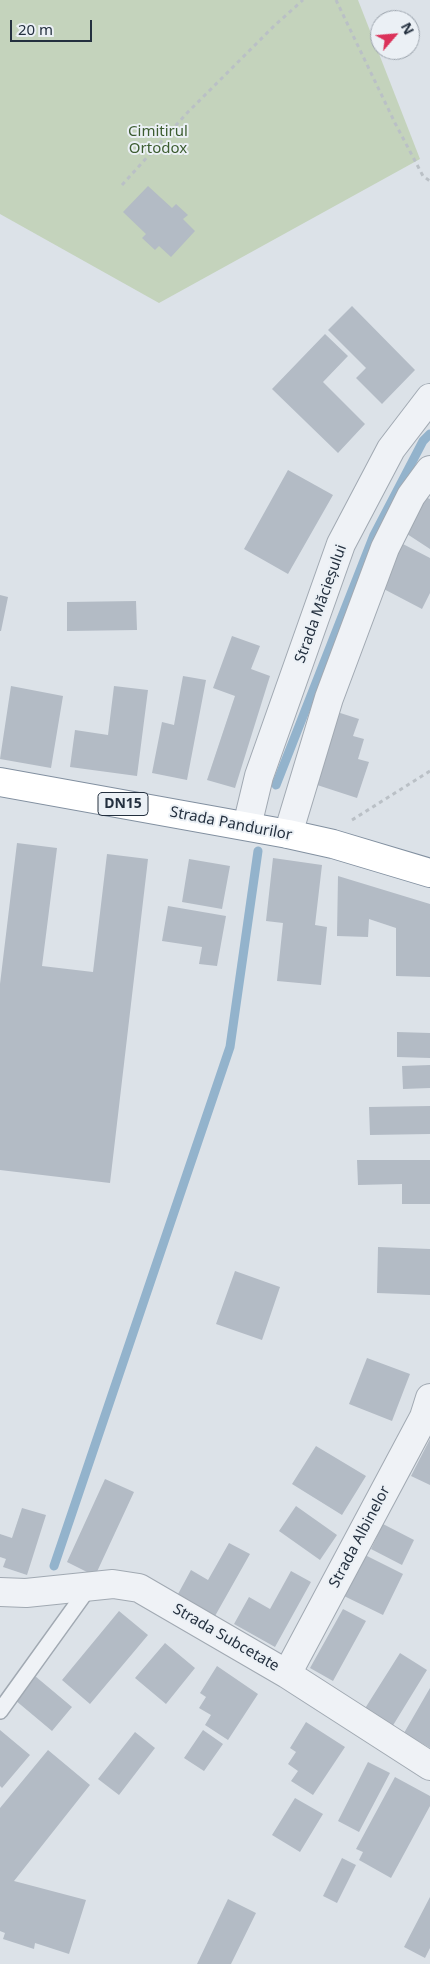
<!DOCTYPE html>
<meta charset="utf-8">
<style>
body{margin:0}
#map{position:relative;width:430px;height:1964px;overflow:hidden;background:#dce2e8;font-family:"Noto Sans",sans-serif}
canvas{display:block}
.north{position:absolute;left:370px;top:10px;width:50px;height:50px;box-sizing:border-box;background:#ebf0f5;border:1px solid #9ba3ac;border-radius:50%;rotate:63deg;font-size:14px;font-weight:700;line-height:20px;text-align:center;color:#24303f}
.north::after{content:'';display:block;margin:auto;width:18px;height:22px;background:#db325a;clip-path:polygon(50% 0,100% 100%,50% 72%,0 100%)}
.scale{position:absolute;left:10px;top:20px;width:82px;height:22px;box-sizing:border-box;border:2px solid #24303f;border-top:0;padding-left:6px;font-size:15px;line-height:18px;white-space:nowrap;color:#24303f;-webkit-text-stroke:4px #ebf0f5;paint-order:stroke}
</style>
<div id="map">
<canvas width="430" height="1964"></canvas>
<div class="north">N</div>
<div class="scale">20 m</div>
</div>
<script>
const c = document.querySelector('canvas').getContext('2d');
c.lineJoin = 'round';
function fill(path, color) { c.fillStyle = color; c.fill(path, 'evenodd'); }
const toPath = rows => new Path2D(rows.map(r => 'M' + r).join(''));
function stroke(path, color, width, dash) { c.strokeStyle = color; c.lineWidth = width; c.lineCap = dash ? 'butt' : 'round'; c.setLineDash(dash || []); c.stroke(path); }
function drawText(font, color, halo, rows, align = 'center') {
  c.font = font + ' "Noto Sans",sans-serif'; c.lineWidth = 4; c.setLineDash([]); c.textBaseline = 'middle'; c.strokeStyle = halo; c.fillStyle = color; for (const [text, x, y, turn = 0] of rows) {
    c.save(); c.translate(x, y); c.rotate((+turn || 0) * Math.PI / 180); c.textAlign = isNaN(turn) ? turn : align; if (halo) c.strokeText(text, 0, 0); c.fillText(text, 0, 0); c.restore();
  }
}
fill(toPath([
 [0,0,358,0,420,159,159,303,0,214]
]), '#c4d3bc');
stroke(toPath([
 [276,785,374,535,423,441,430,434],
 [54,1566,230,1047,258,851]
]), '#93b3cc', 9);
fill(toPath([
 [148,186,172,208,176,204,188,215,183,219,195,231,171,257,159,246,155,250,142,238,146,234,123,212],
 [352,306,415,370,382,404,356,378,366,368,328,330],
 [325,334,348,356,323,382,365,424,338,453,272,389],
 [288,470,333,495,288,574,244,549],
 [425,497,430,499,430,549,404,532],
 [401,543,430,558,430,593,422,609,378,586],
 [0,595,8,597,1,631,0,631],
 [136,601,137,630,67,631,67,602],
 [232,636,260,646,251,669,270,676,235,788,207,780,235,696,213,688],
 [183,676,206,680,187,780,152,773,162,722,174,725],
 [11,686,63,696,51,768,0,759],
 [114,686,148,690,137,776,70,767,75,730,108,735],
 [334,711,359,719,353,736,364,739,358,759,369,762,357,798,311,783],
 [17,843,57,848,42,966,93,972,107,854,148,859,110,1183,0,1170,0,984],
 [273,858,322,865,315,925,327,927,321,985,277,981,283,923,266,921],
 [189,859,230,866,222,909,182,902],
 [338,876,430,904,430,977,396,976,396,928,369,919,368,937,337,936],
 [168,906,226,916,217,966,199,964,202,947,162,941],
 [397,1032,430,1033,430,1058,397,1057],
 [430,1065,430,1088,403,1089,402,1066],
 [430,1106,430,1134,370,1135,369,1107],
 [357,1160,430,1160,430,1204,402,1204,402,1184,358,1185],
 [378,1247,430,1249,430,1295,377,1293],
 [235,1271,280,1287,262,1340,216,1324],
 [367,1358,410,1374,392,1421,349,1404],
 [430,1439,430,1485,411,1476],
 [316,1446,366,1476,342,1515,292,1484],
 [105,1479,134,1492,95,1576,67,1562],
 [296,1506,337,1535,320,1560,279,1531],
 [22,1508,46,1515,27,1575,3,1567,6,1559,0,1557,0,1534,12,1538],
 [383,1524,414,1540,402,1565,371,1549],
 [229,1543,250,1554,215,1616,178,1594,191,1570,208,1580],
 [365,1555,403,1574,383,1615,344,1596],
 [291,1571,311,1582,275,1647,234,1624,249,1597,270,1609],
 [343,1609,366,1621,333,1681,310,1668],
 [119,1611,148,1635,90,1704,62,1680],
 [165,1643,195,1668,166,1704,135,1678],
 [400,1653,427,1670,392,1727,364,1710],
 [217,1666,258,1694,228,1740,205,1725,211,1715,199,1708,206,1697,200,1693],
 [35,1676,72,1707,52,1731,15,1700],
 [430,1688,430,1748,404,1733],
 [306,1722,345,1747,313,1795,291,1781,298,1771,288,1764,296,1752,290,1748],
 [0,1730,30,1755,2,1788,0,1786],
 [203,1730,223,1744,204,1771,184,1758],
 [135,1732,155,1748,119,1795,98,1779],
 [48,1750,90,1785,14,1881,86,1900,69,1954,35,1943,34,1949,3,1939,5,1933,0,1931,0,1808],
 [368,1762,390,1773,359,1832,338,1821],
 [395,1777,430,1796,430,1806,391,1878,359,1860,363,1852,356,1849],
 [295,1798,323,1814,300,1852,272,1835],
 [342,1858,356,1865,337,1903,323,1896],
 [430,1897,430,1948,425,1958,404,1947],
 [228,1899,256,1913,231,1964,197,1964]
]), '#b3bbc5');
const lane = toPath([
 [0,1711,90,1586]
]);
const street = toPath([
 [247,826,259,776,341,544,391,449,430,398],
 [288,834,329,698,385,548,411,496,430,470],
 [0,1592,26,1593,113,1584,139,1588,287,1674,430,1766],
 [287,1674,424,1417,430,1398]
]);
const highway = toPath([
 [0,782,288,834,333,844,430,873]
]);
stroke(lane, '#a1a9b2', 18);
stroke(street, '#a1a9b2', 30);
stroke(highway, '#8290a0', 30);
stroke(toPath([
 [336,0,395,123,423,176,430,181],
 [122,185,187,113,274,26,303,0],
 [352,820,430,771]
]), '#bac0c6', 3, [4, 4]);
stroke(lane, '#eff2f6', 15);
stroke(street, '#eff2f6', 28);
stroke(highway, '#fff', 28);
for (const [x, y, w] of [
 [123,804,50]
]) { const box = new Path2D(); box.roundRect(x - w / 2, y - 11.5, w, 23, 4); c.fillStyle = '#ebf0f5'; c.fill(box); stroke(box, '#24303f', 1); }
drawText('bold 14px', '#24303f', null, [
 ["DN15",123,804]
]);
drawText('15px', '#3c5c30', '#ebf0f5', [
 ["Cimitirul",158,132],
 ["Ortodox",158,149]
]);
drawText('15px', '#24303f', '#ebf0f5', [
 ["Strada Măcieșului",321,604,-70],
 ["Strada Pandurilor",231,824,11],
 ["Strada Albinelor",360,1537,-62],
 ["Strada Subcetate",226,1638,30]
]);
</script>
